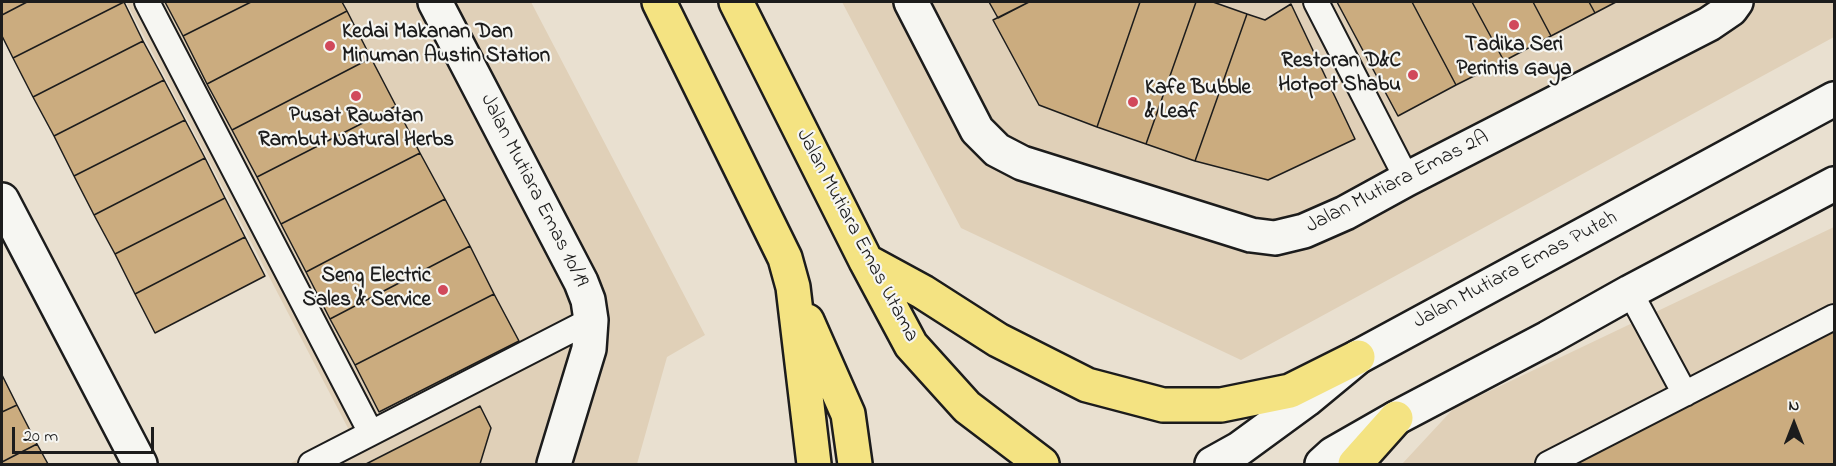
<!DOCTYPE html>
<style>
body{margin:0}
#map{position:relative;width:1836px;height:466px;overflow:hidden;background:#e9e0d0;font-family:"Indie Flower",sans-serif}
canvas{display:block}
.frame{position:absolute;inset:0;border:3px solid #1c1c1c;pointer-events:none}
.north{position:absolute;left:1764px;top:394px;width:60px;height:60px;-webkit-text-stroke:4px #f6f6f2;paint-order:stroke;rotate:0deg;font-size:16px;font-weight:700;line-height:24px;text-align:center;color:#1c1c1c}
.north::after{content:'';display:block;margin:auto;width:21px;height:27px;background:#1c1c1c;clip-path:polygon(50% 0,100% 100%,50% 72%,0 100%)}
.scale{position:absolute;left:12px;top:427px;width:142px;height:27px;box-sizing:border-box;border:3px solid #1c1c1c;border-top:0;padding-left:8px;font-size:18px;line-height:21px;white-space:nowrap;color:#1c1c1c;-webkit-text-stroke:4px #f6f6f2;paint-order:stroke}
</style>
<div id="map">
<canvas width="1836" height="466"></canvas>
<div class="frame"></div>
<div class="north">N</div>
<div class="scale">20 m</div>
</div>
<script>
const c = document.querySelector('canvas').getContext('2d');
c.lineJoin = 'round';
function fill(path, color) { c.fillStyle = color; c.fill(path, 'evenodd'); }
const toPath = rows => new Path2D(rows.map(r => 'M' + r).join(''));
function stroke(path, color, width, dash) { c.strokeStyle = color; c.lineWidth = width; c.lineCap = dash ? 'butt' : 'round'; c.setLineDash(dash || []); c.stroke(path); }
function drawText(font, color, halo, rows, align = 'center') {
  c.font = font + ' "Indie Flower",sans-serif'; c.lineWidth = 4.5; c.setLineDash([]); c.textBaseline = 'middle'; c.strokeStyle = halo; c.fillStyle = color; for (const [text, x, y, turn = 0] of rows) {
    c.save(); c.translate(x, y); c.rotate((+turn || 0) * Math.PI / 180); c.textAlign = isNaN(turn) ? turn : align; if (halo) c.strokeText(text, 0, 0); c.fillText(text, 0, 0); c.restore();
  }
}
fill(toPath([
 [126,2,531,2,705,335,667,357,637,464,289,464,350,432],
 [842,2,1834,2,1834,37,1241,360,961,228],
 [1834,227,1834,464,1402,464,1454,408]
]), '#e0d0b8');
const building = toPath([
 [2,2,27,2,2,15,2,2],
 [27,2,124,2,13,58,2,36,2,15,27,2],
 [124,2,143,41,33,97,13,58,124,2],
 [165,2,251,2,183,36,165,2],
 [251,2,342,2,347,11,207,84,183,36,251,2],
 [989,2,1029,2,998,18,989,2],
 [1029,2,1140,2,1097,127,1039,105,993,20,1029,2],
 [1140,2,1196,2,1146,144,1097,127,1140,2],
 [1196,2,1213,2,1247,14,1195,161,1146,144,1196,2],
 [1337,2,1412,2,1456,85,1398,116,1337,2],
 [1412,2,1472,2,1504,61,1456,85,1412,2],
 [1472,2,1533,2,1551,36,1504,61,1472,2],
 [1533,2,1589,2,1595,13,1551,36,1533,2],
 [1589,2,1616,2,1595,13,1589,2],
 [1291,4,1355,139,1268,180,1195,161,1247,14,1265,20,1291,4],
 [347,11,371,58,232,130,207,84,347,11],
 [143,41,164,80,54,136,33,97,143,41],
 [371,58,396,106,257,177,232,130,371,58],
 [164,80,185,120,74,176,54,136,164,80],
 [396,106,420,153,281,224,257,177,396,106],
 [185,120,205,158,94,215,74,176,185,120],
 [420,153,445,199,306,272,281,224,420,153],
 [205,158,225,198,115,254,94,215,205,158],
 [225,198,245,237,135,294,115,254,225,198],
 [445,199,470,246,330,319,306,272,445,199],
 [245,237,265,276,155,333,135,294,245,237],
 [470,246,494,294,355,365,330,319,470,246],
 [494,294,519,341,379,412,355,365,494,294],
 [1834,325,1834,464,1569,464,1834,325],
 [2,375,17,405,2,412,2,375],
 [17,405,37,444,2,462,2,412,17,405],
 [480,406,491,428,480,464,366,464,480,406],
 [37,444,48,464,2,464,2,462,37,444]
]);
fill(building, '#cbac7f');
stroke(building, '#1c1c1c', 1.5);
const service = toPath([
 [147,2,371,433],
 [1316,2,1407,179],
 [1630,292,1685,394],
 [311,464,591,320],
 [1548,464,1834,317]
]);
const minor = toPath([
 [435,2,581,282,588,300,591,320,589,349,554,464],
 [911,2,977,130,997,150,1022,163,1251,235,1275,238,1304,231,1345,213,1407,179,1709,24,1731,9,1736,2],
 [2,200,140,464]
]);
const tertiary = toPath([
 [1212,464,1239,449,1306,400,1358,357,1834,99],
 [1322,464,1333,454,1396,418,1548,338,1630,292,1834,184]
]);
const primary = toPath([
 [659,2,785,258,793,287,814,464],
 [736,2,866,261,911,345,967,407,1042,464],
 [866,261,923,292,998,340,1087,385,1163,405,1221,405,1290,391,1358,357],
 [807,321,848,414,855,464],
 [1355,464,1396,418]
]);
stroke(service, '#1c1c1c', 28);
stroke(minor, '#1c1c1c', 38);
stroke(tertiary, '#1c1c1c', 38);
stroke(primary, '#1c1c1c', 38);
stroke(service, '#f6f6f2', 24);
stroke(minor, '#f6f6f2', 33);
stroke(tertiary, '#f6f6f2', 33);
stroke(primary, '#f4e382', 33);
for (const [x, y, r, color] of [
 [1514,25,6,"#d1495b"],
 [330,46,6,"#d1495b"],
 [1413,75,6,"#d1495b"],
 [356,96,6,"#d1495b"],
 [1133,102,6,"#d1495b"],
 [443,290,6,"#d1495b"]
]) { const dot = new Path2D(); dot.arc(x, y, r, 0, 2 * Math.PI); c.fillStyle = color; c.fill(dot); stroke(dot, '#f6f6f2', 2); }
drawText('bold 21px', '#1c1c1c', '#f6f6f2', [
 ["Kedai Makanan Dan",342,34],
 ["Minuman Austin Station",342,58],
 ["Tadika Seri",1514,47,"center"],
 ["Perintis Gaya",1514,71,"center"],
 ["Restoran D&C",1401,63,"right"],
 ["Hotpot Shabu",1401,87,"right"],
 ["Kafe Bubble",1145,90],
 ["& Leaf",1145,114],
 ["Pusat Rawatan",356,118,"center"],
 ["Rambut Natural Herbs",356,142,"center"],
 ["Seng Electric",431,278,"right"],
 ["Sales & Service",431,302,"right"]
], 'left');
drawText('21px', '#1c1c1c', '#f6f6f2', [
 ["Jalan Mutiara Emas 2A",1398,183,-27],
 ["Jalan Mutiara Emas 10/19",533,191,63],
 ["Jalan Mutiara Emas Utama",856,236,62],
 ["Jalan Mutiara Emas Puteh",1516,271,-28]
]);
</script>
